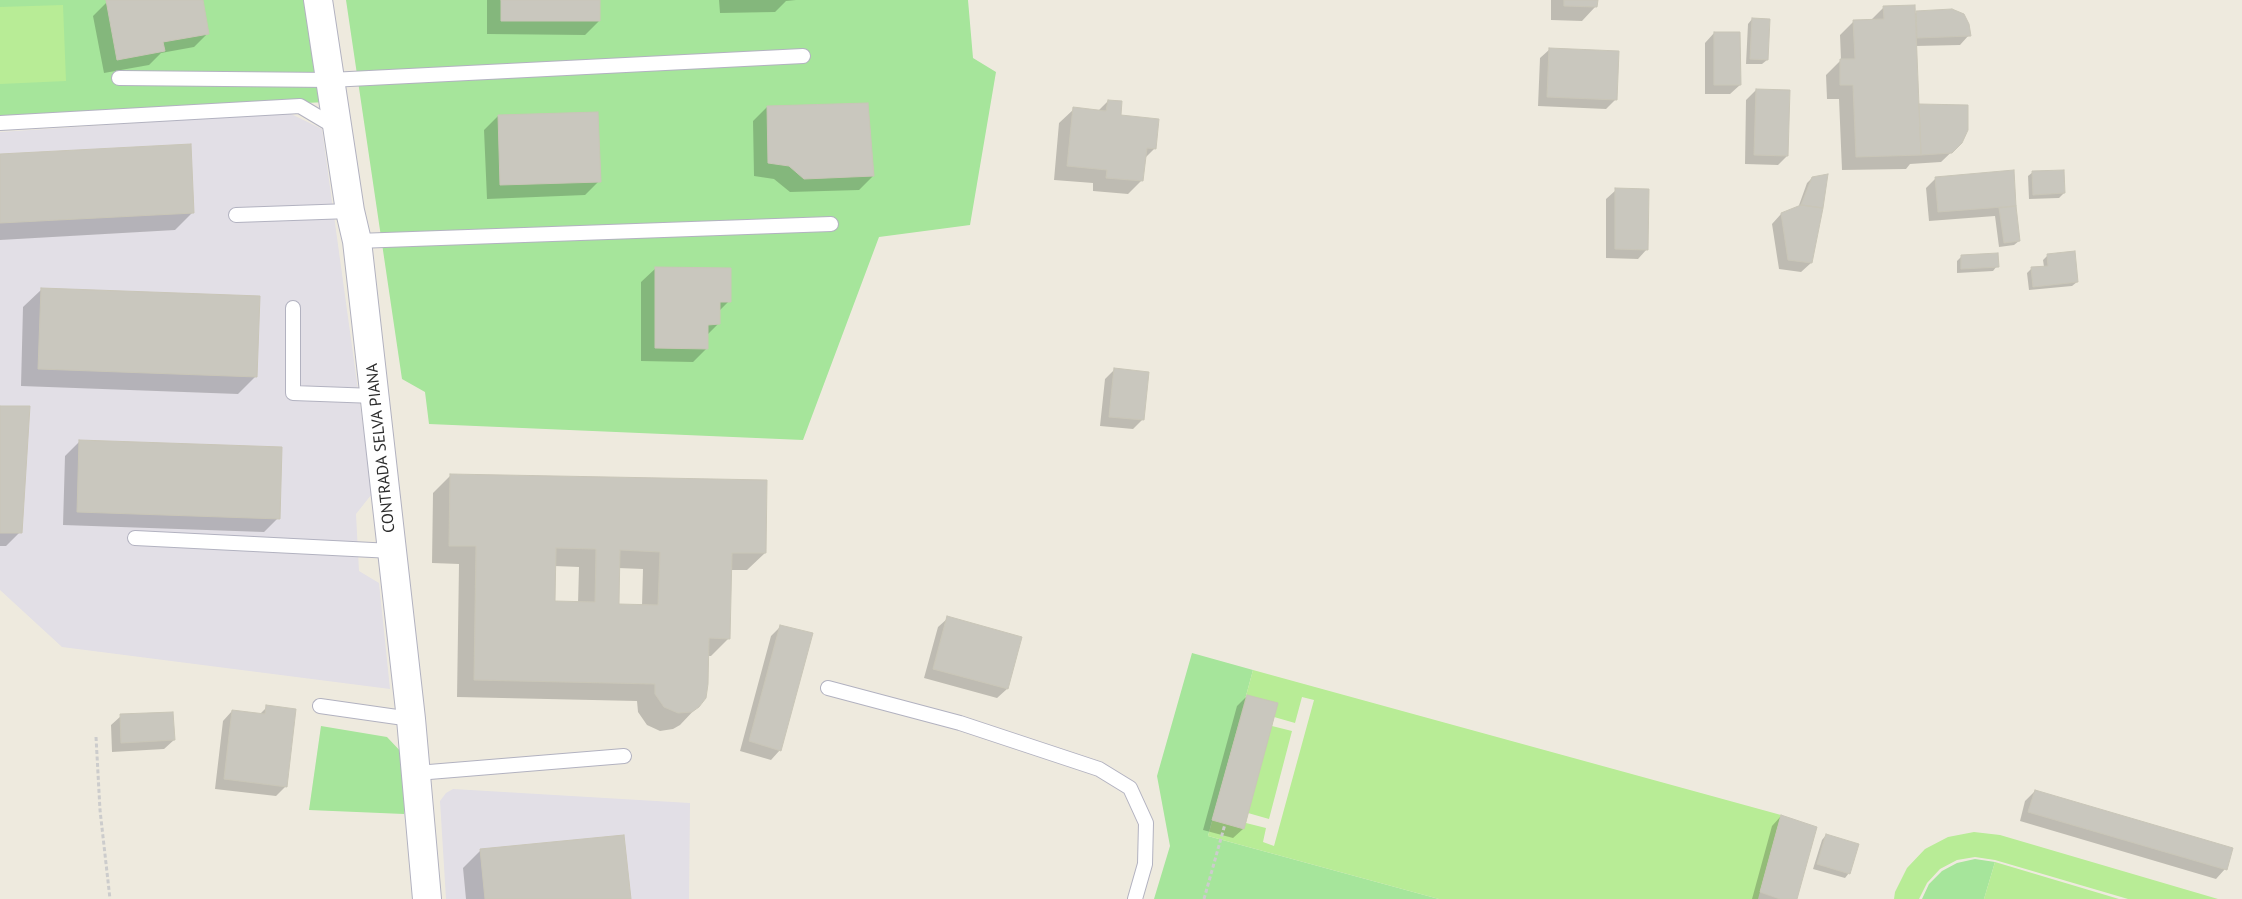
<!DOCTYPE html>
<style>
body{margin:0}
canvas{display:block;background:#eeeade}
</style>
<canvas width="2242" height="899"></canvas>
<script>
const c = document.querySelector('canvas').getContext('2d');
c.lineJoin = 'round';
function fill(path, color) { c.fillStyle = color; c.fill(path, 'evenodd'); }
const toPath = rows => new Path2D(rows.map(r => 'M' + r).join(''));
function stroke(path, color, width, dash) { c.strokeStyle = color; c.lineWidth = width; c.lineCap = dash ? 'butt' : 'round'; c.setLineDash(dash || []); c.stroke(path); }
function drawText(font, color, halo, rows, align = 'center') {
  c.font = font + ' "PT Sans",sans-serif'; c.lineWidth = 4; c.setLineDash([]); c.textBaseline = 'middle'; c.strokeStyle = halo; c.fillStyle = color; for (const [text, x, y, turn = 0] of rows) {
    c.save(); c.translate(x, y); c.rotate((+turn || 0) * Math.PI / 180); c.textAlign = isNaN(turn) ? turn : align; if (halo) c.strokeText(text, 0, 0); c.fillText(text, 0, 0); c.restore();
  }
}
fill(toPath([
 [289,113,322,129,363,426,375,490,356,514,359,571,379,583,390,689,62,647,0,590,0,132],
 [453,789,690,803,689,899,446,899,440,801,446,793]
]), '#e2dfe6');
fill(toPath([
 [0,0,308,0,327,102,0,117],
 [346,0,968,0,973,58,996,72,970,225,879,237,803,440,429,424,425,392,402,379],
 [1192,653,1253,670,1208,836,1439,899,1154,899,1170,846,1157,776],
 [321,726,387,737,404,755,409,775,404,814,309,810],
 [1975,859,1995,862,1984,899,1922,899,1929,884,1942,871,1957,863]
]), '#a6e59b');
fill(toPath([
 [63,5,66,81,0,84,0,7],
 [1253,670,1781,815,1758,899,1439,899,1208,836],
 [1302,697,1314,700,1274,846,1263,842,1266,828,1246,823,1248,813,1269,819,1292,731,1272,726,1274,717,1295,723],
 [1974,832,2000,835,2218,899,2128,899,1995,860,1975,857,1957,860,1940,869,1927,883,1919,899,1894,899,1895,892,1907,868,1925,849,1948,837],
 [1995,862,2119,899,1984,899]
]), '#b8ec96');
fill(toPath([
 [114,0,202,0,208,33,194,47,161,53,149,65,104,73,93,16,107,2],
 [487,0,599,0,599,21,585,35,487,34],
 [719,0,796,0,786,1,775,12,720,13],
 [1551,0,1596,0,1596,6,1582,21,1551,20],
 [1884,7,1914,13,1952,10,1969,35,1960,45,1916,46,1918,106,1967,106,1961,143,1941,162,1910,164,1906,169,1842,170,1839,99,1827,99,1826,75,1841,60,1840,35,1854,21,1870,21],
 [1752,19,1767,60,1762,64,1746,64,1748,24],
 [1714,33,1740,85,1730,94,1705,94,1705,43],
 [1550,49,1616,99,1606,109,1538,106,1540,58],
 [1756,90,1787,156,1778,165,1745,164,1746,100],
 [1108,101,1119,116,1155,148,1144,159,1142,180,1128,194,1093,191,1093,183,1054,180,1059,123,1074,109,1098,111],
 [767,107,873,176,859,190,790,192,774,179,754,176,753,121],
 [498,116,599,181,585,195,487,199,484,130],
 [0,155,193,212,175,230,0,240],
 [2033,172,2064,193,2059,198,2029,199,2028,176],
 [1812,178,1811,263,1801,272,1779,269,1772,224,1781,214,1798,208,1807,183],
 [1936,178,2015,206,2019,241,2014,245,1999,247,1995,216,1929,221,1926,188],
 [1616,190,1647,249,1638,259,1606,258,1606,199],
 [2048,255,2077,282,2072,286,2029,290,2027,273,2032,268,2044,267,2043,260],
 [1961,257,1997,266,1993,271,1957,273,1957,261],
 [656,268,729,301,718,312,718,324,706,336,707,348,693,362,641,361,641,282],
 [41,290,256,376,238,394,21,386,23,307],
 [1115,369,1143,419,1133,429,1100,426,1105,379],
 [0,407,20,532,6,546,0,546],
 [79,442,278,518,264,532,63,525,65,456],
 [451,475,765,553,747,570,731,570,729,638,711,656,707,656,698,706,680,725,673,729,660,731,647,725,638,712,637,701,457,697,459,564,432,563,433,493],
 [554,566,579,567,578,603,553,602],
 [618,568,643,569,642,606,618,605],
 [948,618,1021,638,1007,689,997,698,924,678,938,627],
 [781,626,780,750,771,760,740,751,771,636],
 [1247,696,1243,829,1233,838,1203,830,1237,706],
 [267,707,286,786,276,796,215,789,223,721,232,711,259,715],
 [121,716,174,740,164,749,112,752,111,725],
 [2035,791,2225,869,2216,879,2020,821,2025,801],
 [1781,816,1795,899,1752,899,1772,826],
 [1826,835,1849,873,1845,878,1813,869,1822,840],
 [481,850,629,899,466,899,463,868]
]), '#0003');
const building = toPath([
 [106,0,203,0,209,34,163,42,165,51,117,60,106,0],
 [501,0,600,0,600,21,501,21,501,0],
 [1564,0,1598,0,1597,7,1564,6,1564,0],
 [1915,5,1921,155,1856,157,1853,85,1840,85,1840,59,1855,59,1853,20,1884,19,1883,6,1915,5],
 [1952,9,1964,14,1969,24,1971,36,1917,38,1916,11,1952,9],
 [1752,18,1770,19,1768,60,1750,59,1752,18],
 [1714,32,1740,32,1741,85,1714,85,1714,32],
 [1549,48,1619,51,1617,100,1547,97,1549,48],
 [1756,89,1790,90,1788,156,1754,155,1756,89],
 [1108,100,1122,101,1121,115,1159,119,1156,149,1147,148,1143,181,1106,178,1107,170,1067,166,1073,107,1106,111,1108,100],
 [868,103,874,176,804,179,789,166,768,163,767,106,868,103],
 [1919,104,1968,105,1968,130,1962,143,1952,153,1921,155,1919,104],
 [598,112,601,182,500,185,498,115,598,112],
 [191,144,194,213,0,223,0,154,191,144],
 [2014,170,2016,206,1938,212,1935,177,2014,170],
 [2064,170,2065,193,2033,195,2032,171,2064,170],
 [1828,174,1823,208,1801,205,1812,177,1828,174],
 [1615,188,1649,189,1648,250,1615,249,1615,188],
 [1801,205,1823,208,1812,263,1788,260,1781,213,1801,205],
 [2016,206,2020,241,2004,243,1999,208,2016,206],
 [2075,251,2078,282,2033,287,2031,267,2048,266,2047,254,2075,251],
 [1998,253,1999,267,1961,269,1961,255,1998,253],
 [655,267,731,268,731,302,720,302,720,324,708,325,708,349,655,348,655,267],
 [41,288,260,296,257,377,38,369,41,288],
 [1114,368,1149,372,1144,420,1109,417,1114,368],
 [0,406,30,406,22,533,0,533,0,406],
 [79,440,282,447,280,519,77,512,79,440],
 [450,474,767,480,766,553,732,553,730,639,709,638,708,684,706,698,699,707,692,712,678,713,664,707,655,694,655,684,474,680,476,546,449,546,450,474],
 [556,548,596,549,595,602,555,601,556,548],
 [620,550,660,552,658,605,619,604,620,550],
 [947,616,1022,637,1008,689,933,669,947,616],
 [780,625,813,633,781,751,749,741,780,625],
 [1247,695,1278,703,1244,829,1212,820,1247,695],
 [266,705,296,709,287,787,224,779,232,710,265,714,266,705],
 [173,712,175,740,121,743,120,714,173,712],
 [2035,790,2233,848,2227,870,2028,812,2035,790],
 [1781,815,1817,827,1797,899,1780,899,1760,892,1781,815],
 [1826,834,1859,844,1850,874,1817,864,1826,834],
 [624,835,631,899,485,899,480,849,624,835]
]);
fill(building, '#c9c7be');
stroke(building, '#c9c6b8', 1);
const lane = toPath([
 [119,78,330,80,803,56],
 [0,123,300,106,337,128],
 [236,215,350,211],
 [357,241,831,224],
 [293,308,293,393,375,396],
 [135,538,392,551],
 [828,688,960,723,1099,769,1130,788,1146,823,1145,864,1135,899],
 [320,706,411,719],
 [417,773,624,756]
]);
const street = toPath([
 [318,0,350,211,357,241,411,719,427,899]
]);
stroke(lane, '#b2b2c0', 16);
stroke(street, '#b2b2c0', 30);
stroke(toPath([
 [96,737,100,810,110,899],
 [1204,899,1225,824]
]), '#ccc', 3, [4, 2.5]);
stroke(lane, '#fff', 14);
stroke(street, '#fff', 28);
drawText('16px', '#2c2c2c', '#fff', [
 ["CONTRADA SELVA PIANA",381,448,-96]
]);
</script>
